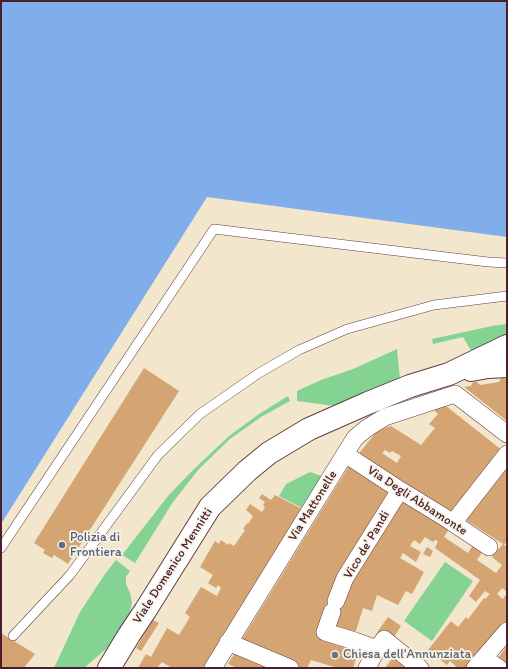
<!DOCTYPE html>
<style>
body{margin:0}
#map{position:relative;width:508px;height:669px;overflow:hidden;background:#f2e6cd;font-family:Itim,sans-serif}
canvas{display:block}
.frame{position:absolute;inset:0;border:2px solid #4a1f2b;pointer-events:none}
</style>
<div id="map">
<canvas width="508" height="669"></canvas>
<div class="frame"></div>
</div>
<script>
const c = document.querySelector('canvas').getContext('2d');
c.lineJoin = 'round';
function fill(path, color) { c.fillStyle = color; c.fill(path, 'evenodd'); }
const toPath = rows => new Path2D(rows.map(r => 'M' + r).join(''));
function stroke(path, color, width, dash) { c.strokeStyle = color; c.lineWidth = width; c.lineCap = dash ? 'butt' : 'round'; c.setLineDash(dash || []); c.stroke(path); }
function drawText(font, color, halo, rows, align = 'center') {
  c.font = font + ' Itim,sans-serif'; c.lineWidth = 3.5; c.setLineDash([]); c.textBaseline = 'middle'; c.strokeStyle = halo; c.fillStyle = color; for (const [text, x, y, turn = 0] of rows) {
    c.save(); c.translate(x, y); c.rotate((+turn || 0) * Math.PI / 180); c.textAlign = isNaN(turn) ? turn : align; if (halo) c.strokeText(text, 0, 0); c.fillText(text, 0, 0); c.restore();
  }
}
fill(toPath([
 [507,324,507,336,477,353,470,349,463,337,433,344,432,339,492,326],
 [397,349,400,380,335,406,297,401,297,391,321,380,353,369],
 [288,396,290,401,261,417,230,439,199,469,173,502,135,563,122,555,168,496,194,469,229,436,259,414],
 [310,472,322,476,304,509,279,496,286,484],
 [116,560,130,571,126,577,126,584,130,593,132,603,129,616,113,643,84,668,54,668,80,612,105,574],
 [445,562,473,581,432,641,404,621]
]), '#85d392');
fill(toPath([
 [1,1,507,1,507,237,207,197,1,524]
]), '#80aeea');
fill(toPath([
 [144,368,179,391,68,564,54,555,52,558,43,553,45,550,34,543],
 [503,377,507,380,507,421,464,387,471,386,473,382,477,382,480,385,499,382,501,378],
 [446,406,503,451,452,517,357,456,377,431,391,426,421,445,435,428,429,424,438,414,434,410],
 [385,450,390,453,392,451,401,456,397,463,382,453],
 [349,466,391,493,342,573,317,637,359,649,353,668,338,668,311,660,307,668,301,668,241,641],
 [507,466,507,541,504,545,507,547,507,592,502,588,497,594,503,599,507,593,507,624,469,668,458,668,450,661,447,665,428,650,451,621,458,627,466,617,468,619,484,598,485,599,490,594,485,591,476,602,469,596,480,580,435,548,438,541,435,540,433,542,425,537,420,544,414,540,410,546,421,552,416,562,403,553,400,558,424,572,412,594,406,591,398,605,377,595,372,611,363,608,355,634,333,628,342,600,350,583,402,500,449,529,444,537,468,553,473,545,483,551,477,560,496,573,502,565,492,557,503,544,466,520],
 [262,494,271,500,275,495,304,510,207,668,172,668,162,662,157,668,138,668,146,654,151,657,167,628,179,635,190,617,185,613,201,587,217,596,221,588,218,585,216,588,208,583,213,575,200,567,215,541,219,544,221,540,228,545,229,543,234,546,245,530,243,529,247,523,248,524,253,516,246,510,250,504,262,512,265,507,263,505,265,502,259,498],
 [427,547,433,551,430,557,423,554],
 [388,617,401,626,392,640,374,640,378,631],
 [153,620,159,623,141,651,136,648],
 [1,633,35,654,24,668,1,668],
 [507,645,507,667,497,660],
 [234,654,270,668,237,668,228,664],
 [394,656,410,668,385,668]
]), '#d4a572');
const service = toPath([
 [1,548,214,229,488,262,507,263],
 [13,636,70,575,158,455,200,414,259,373,299,350,347,329,434,305,507,296]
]);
const minor = toPath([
 [345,454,400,490,444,517,489,547],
 [453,523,507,454],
 [336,601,345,578,400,490],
 [332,612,325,632,355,641,377,649],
 [228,642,290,668],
 [484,658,499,668],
 [213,668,345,454,355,438,367,428,385,417,455,394,507,434],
 [367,668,377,649,384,639,420,668],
 [475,668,507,631]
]);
const tertiary = toPath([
 [471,370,488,367,507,366],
 [109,668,129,635,145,611,210,507,247,471,269,453,309,429,368,403,410,386,449,374,507,346]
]);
stroke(service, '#633d43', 10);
stroke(minor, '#633d43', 18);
stroke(tertiary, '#633d43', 24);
stroke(service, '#fff', 9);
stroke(minor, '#fff', 17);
stroke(tertiary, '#fff', 22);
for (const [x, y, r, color] of [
 [62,545,4,"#5c6f8a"],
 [335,655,4,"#6b7280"]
]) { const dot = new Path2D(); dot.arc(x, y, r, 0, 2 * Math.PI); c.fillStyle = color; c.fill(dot); stroke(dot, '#f7f3e8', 1.5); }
drawText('13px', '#4a1f2b', '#f7f3e8', [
 ["Via Degli Abbamonte",417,501,33],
 ["Via Mattonelle",313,506,-58],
 ["Vico de' Pandi",367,545,-59],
 ["Viale Domenico Mennitti",173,566,-57]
]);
drawText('13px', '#4e5e75', '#f7f3e8', [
 ["Polizia di",70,538],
 ["Frontiera",70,553]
], 'left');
drawText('13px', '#5b616d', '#f7f3e8', [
 ["Chiesa dell'Annunziata",343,655]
], 'left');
</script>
